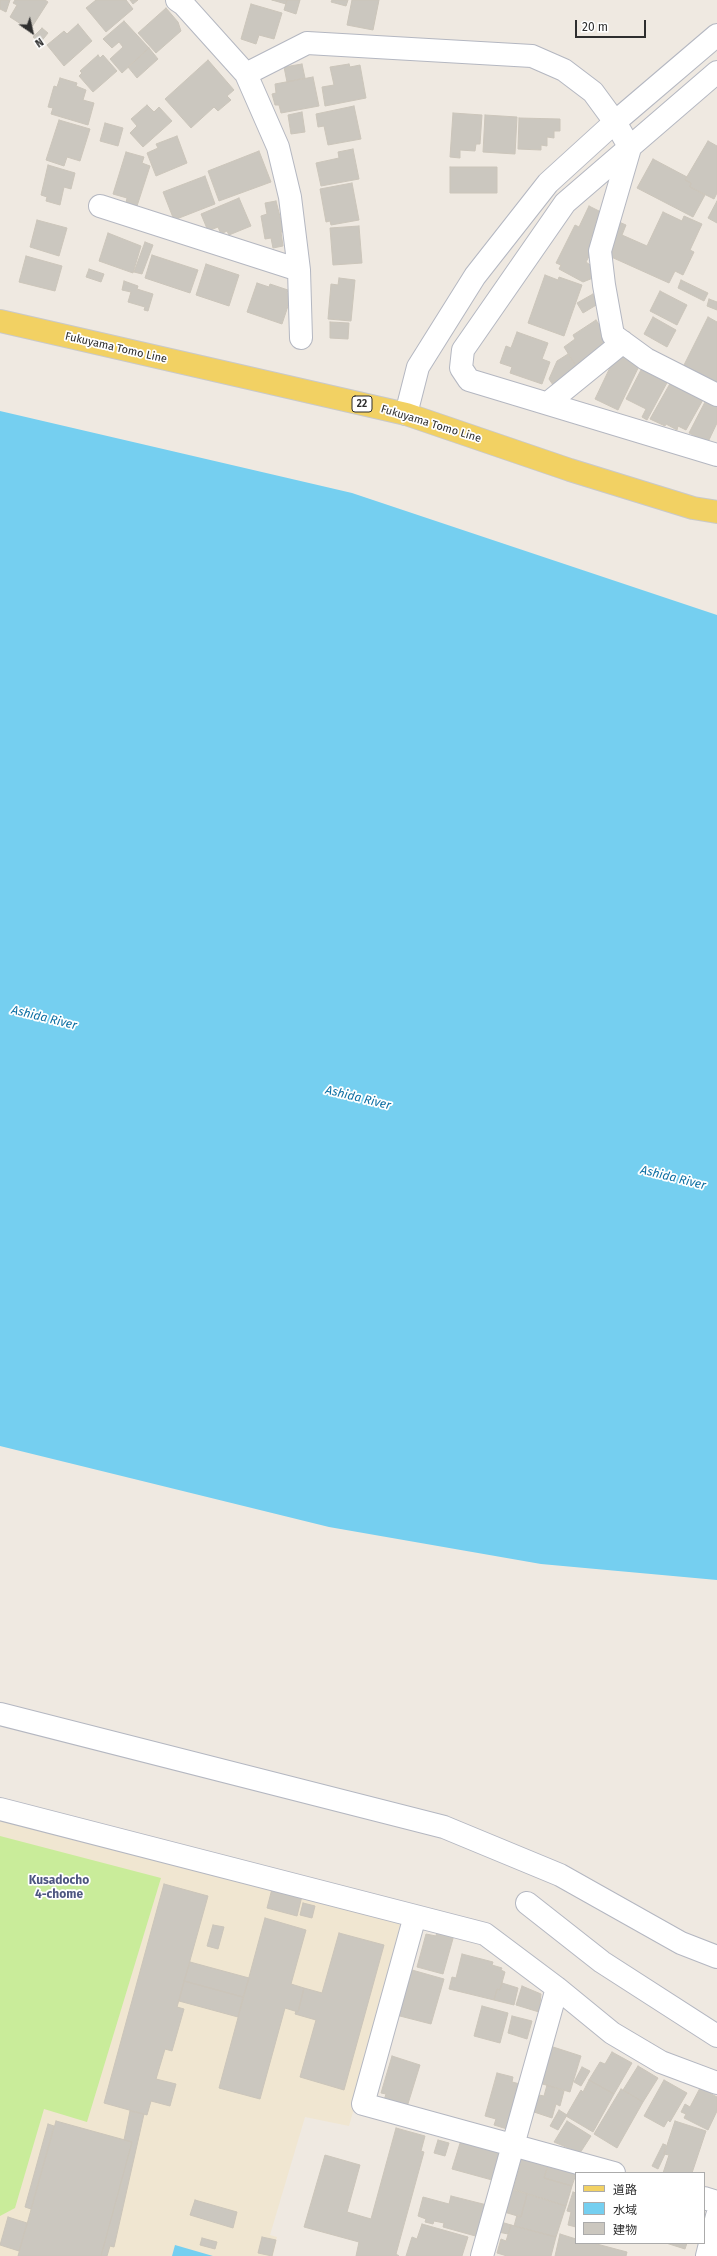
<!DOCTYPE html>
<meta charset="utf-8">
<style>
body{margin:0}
#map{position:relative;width:717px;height:2256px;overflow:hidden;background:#efe9e1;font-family:"Fira Sans","Noto Sans JP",sans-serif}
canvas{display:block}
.legend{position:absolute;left:575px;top:2172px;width:130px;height:72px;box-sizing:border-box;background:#fff;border:1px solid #ababab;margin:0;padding:5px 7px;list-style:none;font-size:12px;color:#2e2e2e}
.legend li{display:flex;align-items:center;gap:8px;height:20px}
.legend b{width:20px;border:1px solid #ababab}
.north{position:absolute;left:12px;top:12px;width:40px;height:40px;-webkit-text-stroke:3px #fff;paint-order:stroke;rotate:146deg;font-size:11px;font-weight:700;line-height:16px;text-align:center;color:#2e2e2e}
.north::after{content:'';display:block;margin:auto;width:14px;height:18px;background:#2e2e2e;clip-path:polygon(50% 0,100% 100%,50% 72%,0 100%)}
.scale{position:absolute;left:575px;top:20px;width:71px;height:18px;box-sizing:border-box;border:2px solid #2e2e2e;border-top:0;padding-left:5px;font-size:12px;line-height:14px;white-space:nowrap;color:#2e2e2e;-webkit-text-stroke:3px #fff;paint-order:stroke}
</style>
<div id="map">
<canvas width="717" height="2256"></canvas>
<ul class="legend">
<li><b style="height:5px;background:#f2d163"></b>道路</li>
<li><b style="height:11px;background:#75cff0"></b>水域</li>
<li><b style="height:11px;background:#cbc7bf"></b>建物</li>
</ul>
<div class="north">N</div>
<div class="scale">20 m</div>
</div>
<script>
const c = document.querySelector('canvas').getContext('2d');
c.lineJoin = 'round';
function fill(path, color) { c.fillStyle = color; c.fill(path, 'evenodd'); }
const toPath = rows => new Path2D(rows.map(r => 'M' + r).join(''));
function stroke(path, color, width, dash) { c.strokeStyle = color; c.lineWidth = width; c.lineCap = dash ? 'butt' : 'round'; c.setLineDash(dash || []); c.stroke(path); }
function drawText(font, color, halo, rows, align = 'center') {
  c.font = font + ' "Fira Sans",sans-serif'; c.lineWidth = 3.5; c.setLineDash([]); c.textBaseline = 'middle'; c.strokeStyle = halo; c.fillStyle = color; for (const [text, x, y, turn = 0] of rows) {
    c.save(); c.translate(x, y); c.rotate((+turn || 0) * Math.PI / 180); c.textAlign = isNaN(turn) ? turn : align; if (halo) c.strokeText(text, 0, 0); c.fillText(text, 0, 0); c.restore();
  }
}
fill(toPath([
 [0,1817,407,1922,349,2126,305,2117,270,2235,277,2237,273,2256,0,2256]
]), '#f0e6d1');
fill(toPath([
 [0,1836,161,1878,87,2122,44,2109,15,2208,0,2216]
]), '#c9ec9a');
fill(toPath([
 [0,411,352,493,717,615,717,1580,541,1564,329,1527,0,1446],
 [175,2245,213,2256,172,2256]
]), '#75cff0');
const building = toPath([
 [0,0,10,0,6,12,0,9,0,0],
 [15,0,45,0,48,2,30,30,10,17,17,5,13,3,15,0],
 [96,0,126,0,133,9,106,32,86,8,96,0],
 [130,0,138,0,133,4,130,0],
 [272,0,287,0,286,4,272,0],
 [287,0,300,0,296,14,284,10,287,0],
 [332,0,348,0,346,6,331,2,332,0],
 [352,0,379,0,373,30,347,25,352,0],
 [251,4,282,13,274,39,259,35,256,44,241,39,251,4],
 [166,8,178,22,181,31,156,53,138,33,166,8],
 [124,21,149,48,122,73,110,59,123,47,119,42,112,48,103,39,124,21],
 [78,24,92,41,64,66,47,45,64,31,67,34,78,24],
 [42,28,48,33,40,43,33,37,42,28],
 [149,48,158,59,137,78,128,67,149,48],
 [98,55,100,58,103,55,117,71,93,92,79,76,82,73,80,71,98,55],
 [208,60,234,90,227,96,231,100,218,111,214,107,191,128,165,99,208,60],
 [302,64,305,78,287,82,284,67,302,64],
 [349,64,350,67,360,65,366,98,325,106,322,87,334,85,330,67,349,64],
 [313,77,319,106,281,113,279,105,275,105,272,94,276,93,275,84,313,77],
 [60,78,77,83,76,86,86,90,83,100,94,103,88,125,51,114,53,108,48,107,54,86,57,87,60,78],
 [147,105,154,112,159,107,172,121,143,147,130,133,137,126,131,119,147,105],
 [354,106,361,139,328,145,324,126,318,127,316,114,354,106],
 [302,112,305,132,291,134,288,115,302,112],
 [453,113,482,115,480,144,476,144,475,151,460,150,460,158,450,157,453,113],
 [485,115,517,117,515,154,483,152,485,115],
 [519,118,560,119,560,131,554,131,554,138,547,137,547,146,541,145,541,150,518,149,519,118],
 [59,120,90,129,80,161,67,157,64,166,46,160,59,120],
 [105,123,123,128,118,146,100,141,105,123],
 [177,136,187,163,156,176,147,153,158,148,156,144,177,136],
 [708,141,717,146,717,193,714,199,690,187,691,183,685,180,708,141],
 [353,149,359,179,321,186,316,163,339,158,338,152,353,149],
 [259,151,271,182,219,201,208,171,259,151],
 [126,152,144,157,142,163,150,166,137,206,126,203,127,198,113,194,126,152],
 [653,159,687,177,685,180,691,183,690,187,705,195,693,217,637,188,653,159],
 [48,165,75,173,71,189,64,187,60,205,46,201,47,197,41,195,48,165],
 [450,167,497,167,497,193,450,193,450,167],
 [205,176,215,204,174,220,163,192,205,176],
 [352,183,359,220,331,225,330,221,326,222,320,189,352,183],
 [239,198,251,226,229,235,227,231,221,234,218,227,208,231,201,214,239,198],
 [276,201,284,232,281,232,283,246,273,248,271,238,265,239,261,216,267,214,265,203,276,201],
 [717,201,717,223,708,218,717,201],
 [589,206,603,213,590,240,596,243,586,262,593,267,593,278,583,282,559,269,561,265,556,263,575,225,579,227,589,206],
 [663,212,682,221,684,216,702,224,690,250,694,252,683,275,675,271,669,283,609,256,619,222,626,225,622,235,647,246,663,212],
 [37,220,67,228,59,256,30,247,37,220],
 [359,226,362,263,333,265,330,228,359,226],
 [108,233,141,246,133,273,99,261,108,233],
 [145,242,153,245,142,274,134,272,145,242],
 [152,255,198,270,190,293,145,278,152,255],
 [26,256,62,266,55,291,19,282,26,256],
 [206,264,239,275,229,306,196,295,206,264],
 [89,269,104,274,101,282,86,277,89,269],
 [545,275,558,280,559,277,582,285,564,336,528,323,545,275],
 [339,278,355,280,351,321,328,319,331,284,338,285,339,278],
 [681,280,708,293,704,301,678,288,681,280],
 [124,281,138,286,137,289,153,294,148,311,144,310,145,307,128,302,131,292,122,290,124,281],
 [257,283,269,287,270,284,288,290,287,293,292,294,282,324,247,312,257,283],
 [660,291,687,305,677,325,650,311,660,291],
 [593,294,598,304,583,313,577,303,593,294],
 [709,299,717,302,717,310,707,306,709,299],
 [653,317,676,330,667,347,644,334,653,317],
 [708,317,717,322,717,387,682,369,708,317],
 [596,320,613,346,578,369,564,347,575,339,573,335,596,320],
 [330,322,349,323,348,339,330,338,330,322],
 [517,332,548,343,542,359,550,362,542,384,510,373,512,367,500,363,506,346,511,348,517,332],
 [568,354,578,369,553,385,549,379,557,361,568,354],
 [620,355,640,364,618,410,595,399,615,357,620,355],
 [643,366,669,379,647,420,642,417,646,409,626,399,643,366],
 [672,380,704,398,686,430,678,426,677,430,666,424,665,426,650,419,672,380],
 [706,400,717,406,717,423,708,442,689,433,706,400],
 [164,1884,208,1896,177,2007,184,2009,172,2051,165,2049,156,2079,176,2084,170,2106,151,2101,147,2115,104,2103,164,1884],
 [272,1889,302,1896,297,1916,267,1908,272,1889],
 [303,1903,315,1906,312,1918,300,1915,303,1903],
 [265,1918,306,1930,291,1984,304,1988,298,2012,285,2008,260,2099,219,2088,265,1918],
 [213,1925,224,1927,218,1949,207,1946,213,1925],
 [437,1931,454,1935,443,1974,417,1967,426,1934,436,1936,437,1931],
 [339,1933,384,1945,344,2090,300,2077,316,2020,295,2014,296,2011,298,2012,304,1988,322,1993,339,1933],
 [462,1954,493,1962,492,1965,502,1968,501,1970,505,1972,500,1990,497,1989,494,2000,449,1989,452,1977,456,1978,462,1954],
 [190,1962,249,1978,243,1997,184,1981,190,1962],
 [412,1970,444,1979,431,2024,396,2015,404,1986,407,1987,412,1970],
 [184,1981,243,1997,238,2017,179,2001,184,1981],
 [502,1983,518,1988,514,2005,494,2000,497,1989,500,1990,502,1983],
 [522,1986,541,1994,539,2012,516,2005,522,1986],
 [482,2006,508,2013,500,2043,474,2036,482,2006],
 [512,2016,532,2021,527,2039,508,2033,512,2016],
 [550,2046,581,2056,570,2092,539,2083,550,2046],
 [612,2052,632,2063,614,2094,589,2080,600,2062,605,2064,612,2052],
 [392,2056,420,2065,407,2107,384,2100,386,2094,381,2093,392,2056],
 [638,2066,658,2078,643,2102,623,2090,638,2066],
 [582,2067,590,2071,581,2086,574,2082,582,2067],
 [497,2073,513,2077,512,2082,520,2084,507,2129,494,2125,496,2119,485,2116,497,2073],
 [589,2080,614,2094,593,2132,566,2116,581,2090,583,2092,589,2080],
 [664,2080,687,2093,670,2122,668,2120,664,2127,644,2116,664,2080],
 [547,2085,564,2091,560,2106,556,2104,552,2118,534,2112,539,2095,544,2096,547,2085],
 [700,2088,717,2097,717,2111,708,2130,684,2118,686,2114,681,2112,685,2104,690,2107,700,2088],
 [621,2089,643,2102,617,2148,594,2134,621,2089],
 [559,2110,567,2115,558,2130,550,2126,559,2110],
 [130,2111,144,2114,114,2247,110,2246,107,2256,101,2256,132,2142,124,2140,130,2111],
 [56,2121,132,2142,101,2256,18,2256,56,2121],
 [567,2121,591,2136,580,2153,554,2142,567,2121],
 [675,2121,706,2131,692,2173,663,2173,669,2155,664,2154,675,2121],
 [48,2124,54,2126,31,2209,25,2207,48,2124],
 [396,2128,425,2136,421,2151,424,2152,396,2254,399,2256,356,2256,359,2242,304,2227,325,2155,360,2165,347,2212,371,2219,396,2128],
 [438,2140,449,2143,445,2156,434,2153,438,2140],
 [461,2140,501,2151,492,2180,452,2169,461,2140],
 [663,2144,666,2145,664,2154,665,2154,658,2169,652,2166,663,2144],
 [522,2157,548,2165,544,2178,572,2186,566,2206,513,2189,522,2157],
 [549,2163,576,2174,572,2186,544,2178,549,2163],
 [510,2189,527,2194,521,2217,504,2212,510,2189],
 [573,2192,576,2193,576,2227,568,2225,571,2212,567,2211,573,2192],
 [527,2194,566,2206,556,2237,514,2226,517,2215,521,2217,527,2194],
 [451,2196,487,2205,479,2237,443,2227,444,2223,434,2221,433,2224,425,2222,426,2219,418,2216,423,2197,449,2204,451,2196],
 [195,2200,237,2212,233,2228,190,2215,195,2200],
 [8,2217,27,2223,19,2251,0,2245,8,2217],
 [501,2222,511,2225,508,2234,498,2232,501,2222],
 [422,2224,468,2237,462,2256,406,2256,412,2237,417,2239,422,2224],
 [511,2225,556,2237,551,2256,507,2256,497,2253,501,2239,506,2241,511,2225],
 [560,2234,576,2239,576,2243,593,2243,627,2252,626,2256,555,2256,560,2234],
 [262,2237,276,2240,272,2256,258,2253,262,2237],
 [202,2238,217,2242,215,2249,200,2245,202,2238],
 [666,2243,687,2243,685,2249,666,2243]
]);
fill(building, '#cbc7bf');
stroke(building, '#cbc5ba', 1);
const minor = toPath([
 [177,0,183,4,246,74,278,147,290,197,299,270,301,338],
 [717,72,565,203,463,350,461,368,469,380,717,455],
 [246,74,307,43,532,56,564,70,593,92,615,122,630,148,600,251,604,285,613,335,646,359,717,395],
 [100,206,299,270],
 [548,403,623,342],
 [406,414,418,367,475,276,548,183,615,122,717,35],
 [0,1714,444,1827,560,1875,681,1943,717,1957],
 [0,1809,485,1934,557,1988,612,2033,661,2062,717,2083],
 [527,1903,602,1962,717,2036],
 [415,1916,363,2104,614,2173],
 [704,2198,717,2202],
 [482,2256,557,1988],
 [707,2256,717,2216]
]);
const major = toPath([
 [0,321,406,414,570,470,693,508,717,512]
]);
stroke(minor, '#b4b7c1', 24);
stroke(major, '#c9c9c9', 24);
stroke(minor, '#fff', 22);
stroke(major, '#f2d163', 22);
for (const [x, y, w] of [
 [362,404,20]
]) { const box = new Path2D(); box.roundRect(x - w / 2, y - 8, w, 16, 3); c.fillStyle = '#fff'; c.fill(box); stroke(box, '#2e2e2e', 1); }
drawText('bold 10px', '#2e2e2e', null, [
 ["22",362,404]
]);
drawText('11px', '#2e2e2e', '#fff', [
 ["Fukuyama Tomo Line",116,348,13],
 ["Fukuyama Tomo Line",431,424,17]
]);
drawText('italic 12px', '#0d6fa3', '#fff', [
 ["Ashida River",44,1018,14],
 ["Ashida River",358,1098,14],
 ["Ashida River",673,1178,14]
]);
drawText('bold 12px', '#4d5680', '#fff', [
 ["Kusadocho",59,1881],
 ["4-chome",59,1895]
]);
</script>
